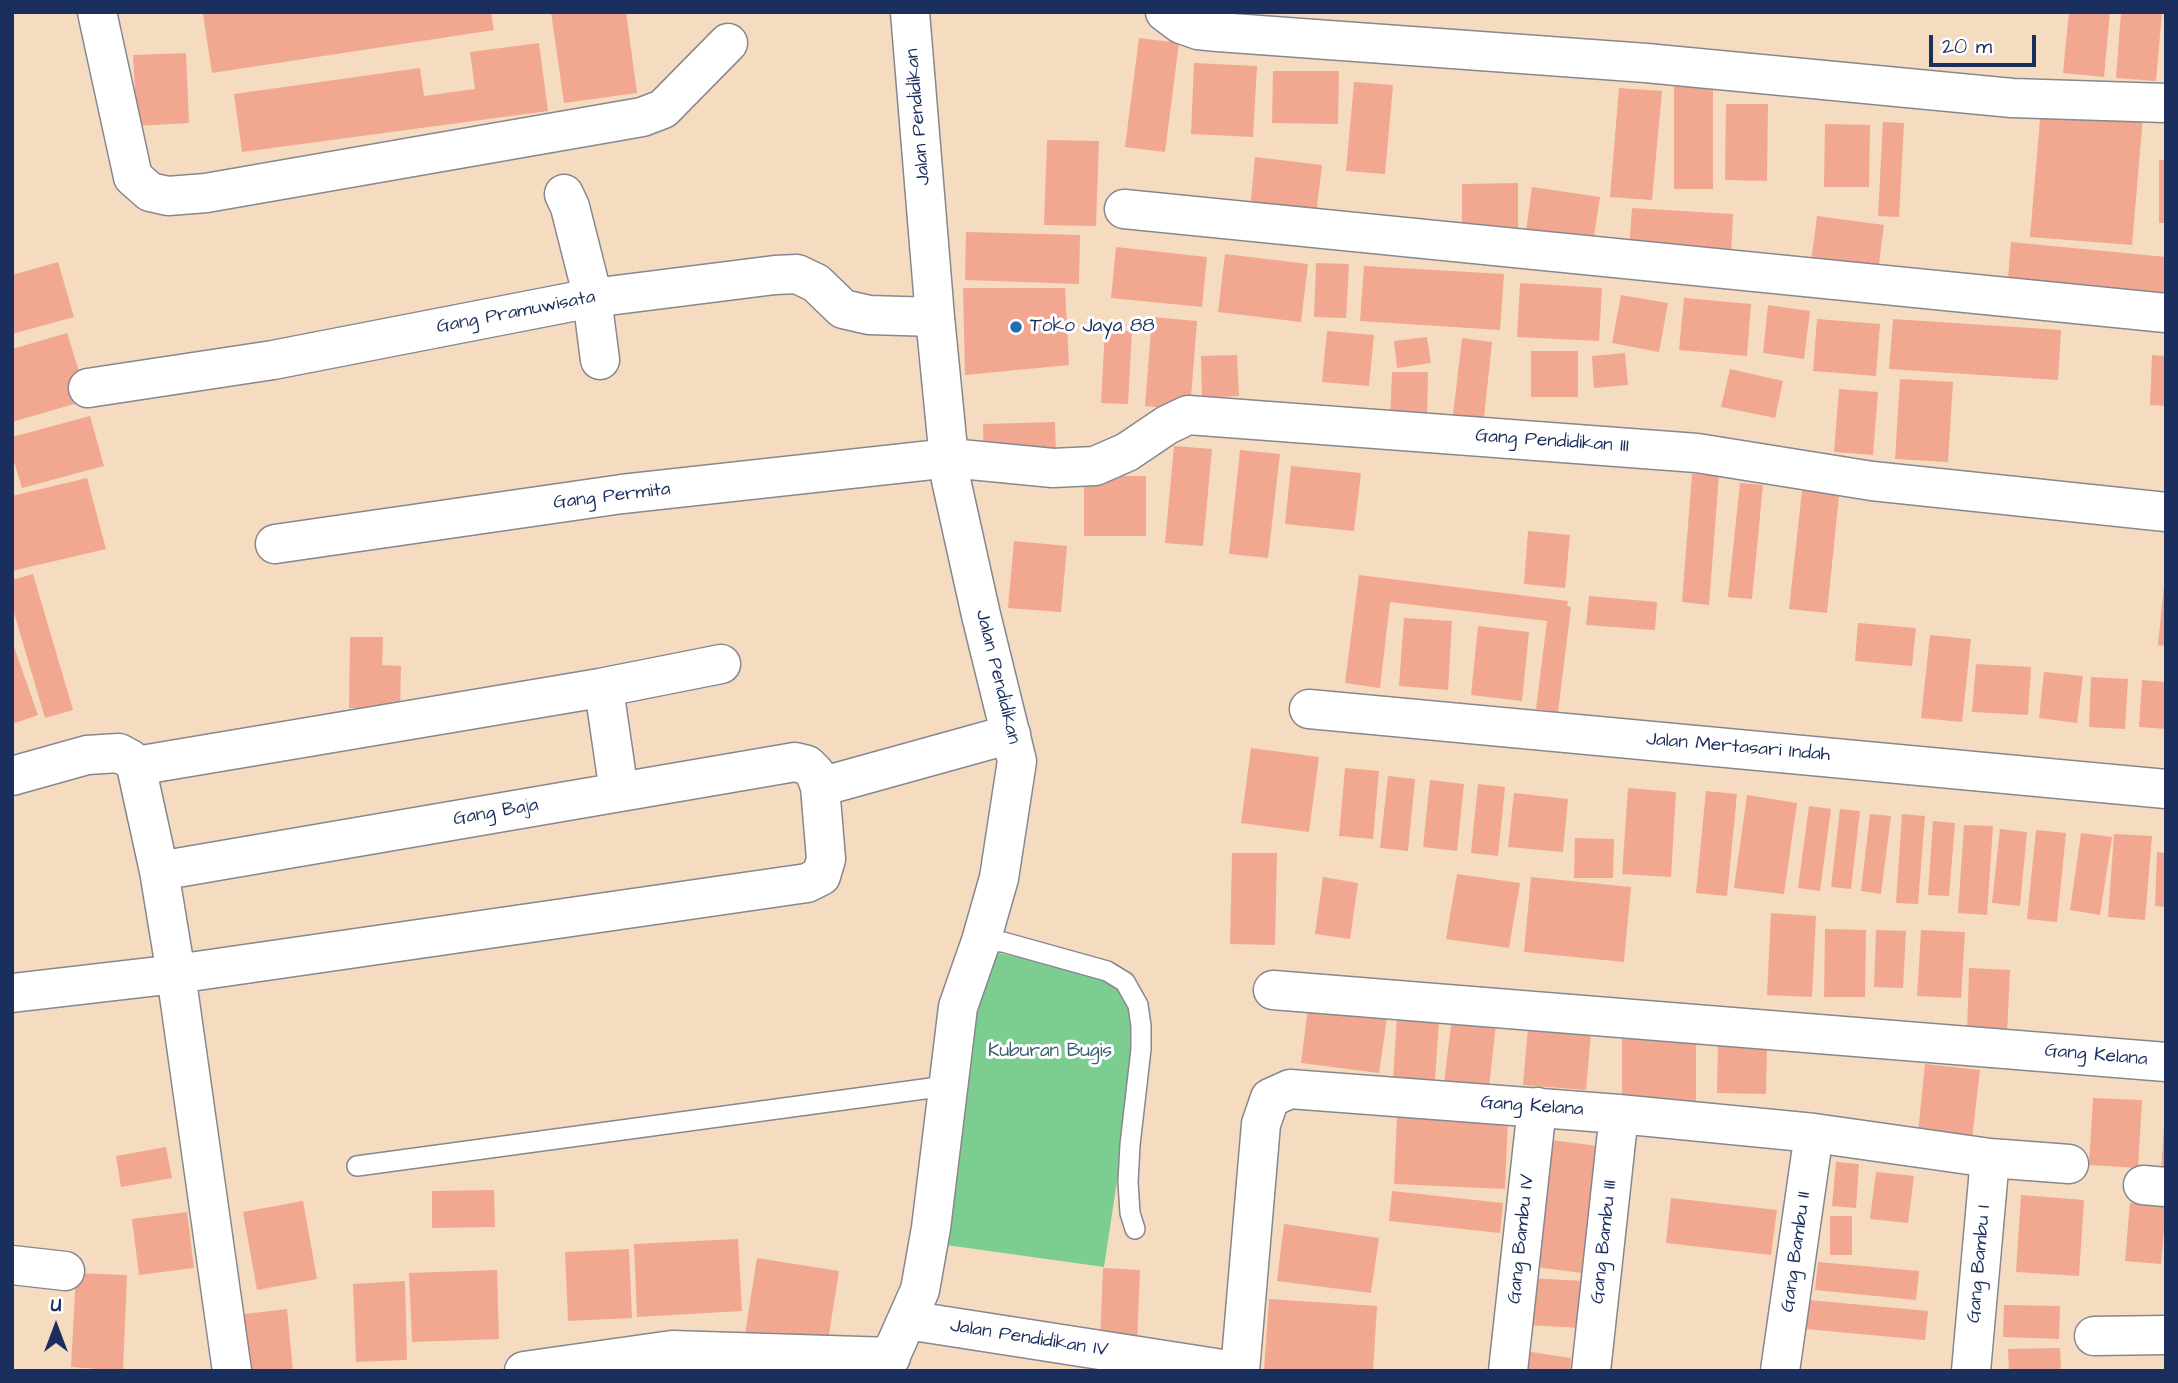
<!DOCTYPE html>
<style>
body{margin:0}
#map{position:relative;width:2178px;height:1383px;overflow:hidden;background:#f5dcc0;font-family:"Architects Daughter",sans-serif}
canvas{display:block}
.frame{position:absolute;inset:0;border:14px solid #1b2f5e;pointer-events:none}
.north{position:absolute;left:21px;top:1292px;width:70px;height:70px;-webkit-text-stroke:5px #fff;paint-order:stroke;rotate:0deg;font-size:19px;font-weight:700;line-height:28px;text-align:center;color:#1b2f5e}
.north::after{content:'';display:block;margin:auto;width:24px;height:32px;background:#1b2f5e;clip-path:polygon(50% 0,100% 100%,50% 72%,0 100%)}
.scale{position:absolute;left:1929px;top:35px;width:107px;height:32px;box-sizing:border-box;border:4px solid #1b2f5e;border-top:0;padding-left:9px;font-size:21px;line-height:24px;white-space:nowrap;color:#1b2f5e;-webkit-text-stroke:5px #fff;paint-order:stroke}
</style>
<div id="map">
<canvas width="2178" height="1383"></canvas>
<div class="frame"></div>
<div class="north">U</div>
<div class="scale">20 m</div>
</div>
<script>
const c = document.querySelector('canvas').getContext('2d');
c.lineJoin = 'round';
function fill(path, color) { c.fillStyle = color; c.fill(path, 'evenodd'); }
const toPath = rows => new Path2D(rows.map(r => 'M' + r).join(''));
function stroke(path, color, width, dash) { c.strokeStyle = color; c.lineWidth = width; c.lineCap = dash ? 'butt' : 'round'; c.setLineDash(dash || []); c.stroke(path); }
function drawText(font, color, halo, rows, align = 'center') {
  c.font = font + ' "Architects Daughter",sans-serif'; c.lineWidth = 6; c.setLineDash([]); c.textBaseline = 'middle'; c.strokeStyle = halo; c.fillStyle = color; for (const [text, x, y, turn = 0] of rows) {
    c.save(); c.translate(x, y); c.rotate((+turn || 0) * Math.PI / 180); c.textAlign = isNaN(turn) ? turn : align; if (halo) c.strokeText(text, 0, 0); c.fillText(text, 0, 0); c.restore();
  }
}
fill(toPath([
 [988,951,1116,977,1140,1029,1104,1267,946,1245,968,1023]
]), '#7cce90');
fill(toPath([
 [212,12,491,12,494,30,212,73,203,14],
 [551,12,626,12,637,93,564,103],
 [2069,12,2110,12,2104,77,2063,73],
 [2121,12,2162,12,2156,81,2116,78],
 [1139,38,1179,43,1165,152,1125,147],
 [539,43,548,111,242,152,234,94,420,68,424,96,475,89,470,52],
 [186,53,189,123,137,126,133,55],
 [1194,63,1257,66,1253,137,1191,134],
 [1273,71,1339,71,1338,124,1272,123],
 [1354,82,1393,85,1385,174,1346,171],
 [1674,83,1713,83,1713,189,1674,189],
 [1619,88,1662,91,1652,200,1610,197],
 [1726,104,1768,104,1767,181,1725,180],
 [2041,108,2143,117,2132,245,2030,237],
 [1883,122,1904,123,1899,217,1878,216],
 [1825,124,1870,125,1869,187,1824,187],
 [1047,140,1099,141,1096,226,1044,225],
 [1255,157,1322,165,1316,216,1250,209],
 [2159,160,2166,160,2166,223,2159,223],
 [1518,183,1518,234,1462,235,1462,184],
 [1532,187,1600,197,1593,242,1526,231],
 [1632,208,1733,214,1731,257,1629,250],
 [1817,216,1884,225,1877,279,1810,270],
 [966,232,1080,235,1079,284,965,280],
 [2011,242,2166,257,2164,305,2007,291],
 [1116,247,1207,257,1202,307,1111,298],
 [1225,254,1308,264,1301,322,1218,312],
 [58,262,74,317,12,334,12,275],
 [1316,263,1349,264,1346,318,1314,317],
 [1364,266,1504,274,1500,330,1360,321],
 [1520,283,1602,288,1599,341,1517,337],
 [963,288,1065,288,1069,365,965,375],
 [1621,295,1668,303,1659,352,1612,343],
 [1684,298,1751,304,1747,356,1679,350],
 [1768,305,1810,311,1804,359,1763,353],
 [1152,317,1197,321,1190,410,1145,406],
 [1817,319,1880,324,1876,376,1813,371],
 [1893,319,2061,330,2058,380,1889,369],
 [1105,330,1132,331,1128,404,1101,403],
 [1327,331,1374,335,1369,386,1322,382],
 [67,333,88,400,12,422,12,349],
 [1427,337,1431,363,1397,368,1394,341],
 [1462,338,1492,342,1483,427,1452,424],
 [1531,351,1578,351,1578,397,1531,397],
 [1625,353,1628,385,1594,388,1592,356],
 [1237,355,1239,396,1202,398,1201,356],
 [2152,355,2166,356,2166,406,2150,405],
 [1730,369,1783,381,1775,418,1721,407],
 [1392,372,1428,372,1427,420,1390,420],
 [1900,379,1953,382,1948,462,1895,459],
 [1839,389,1878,392,1873,455,1834,452],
 [90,416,104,466,22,488,12,455,12,437],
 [1055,422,1056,456,984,459,983,424],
 [1174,446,1212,449,1203,546,1165,543],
 [1240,450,1280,454,1268,558,1229,554],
 [1291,466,1361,473,1354,531,1285,524],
 [1692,474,1719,475,1709,605,1682,602],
 [1084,476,1146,476,1146,536,1084,536],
 [87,478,106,549,12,571,12,496],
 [1803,482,1840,486,1827,613,1789,609],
 [1740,483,1763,485,1752,599,1728,597],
 [1528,531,1570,535,1565,588,1524,584],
 [1014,541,1067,546,1061,612,1008,608],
 [33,574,73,710,45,718,12,606,12,580],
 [1359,575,1568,601,1567,606,1571,607,1558,712,1536,709,1547,621,1390,602,1380,688,1345,683],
 [2164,585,2166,585,2166,646,2158,645],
 [1589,596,1657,602,1655,630,1586,625],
 [1404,618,1452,621,1448,690,1399,686],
 [1858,623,1916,628,1912,666,1855,661],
 [1478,626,1529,632,1522,701,1471,695],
 [1930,635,1971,639,1962,722,1921,718],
 [350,637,383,637,382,665,401,666,400,709,349,708],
 [12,641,38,715,12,724],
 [1976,664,2031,667,2028,715,1972,712],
 [2044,672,2083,676,2077,723,2039,718],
 [2091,677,2128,679,2125,729,2089,727],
 [2142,680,2166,682,2166,729,2139,727],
 [1251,748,1319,757,1309,832,1241,823],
 [1345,768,1379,771,1373,839,1339,836],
 [1388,776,1415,779,1408,851,1380,848],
 [1430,780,1464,784,1457,851,1423,847],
 [1478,784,1505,787,1498,856,1471,853],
 [1628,788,1676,792,1671,877,1622,874],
 [1706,791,1737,794,1727,896,1696,893],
 [1514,793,1568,799,1563,852,1508,847],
 [1747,795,1797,803,1784,894,1734,888],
 [1809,806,1831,809,1820,891,1798,888],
 [1840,809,1860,811,1851,889,1831,887],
 [1870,814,1891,816,1881,894,1861,891],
 [1902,814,1925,816,1918,904,1896,903],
 [1933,821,1955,823,1949,896,1928,895],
 [1964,825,1993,826,1987,915,1958,913],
 [2000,829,2027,832,2020,906,1992,903],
 [2036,830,2066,833,2057,922,2027,919],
 [2081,833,2112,837,2100,915,2070,910],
 [2114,834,2152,836,2145,920,2108,917],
 [1575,838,1614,839,1613,878,1574,878],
 [2157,852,2166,853,2166,907,2155,906],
 [1232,853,1277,853,1275,945,1230,944],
 [1457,874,1520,883,1509,948,1446,939],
 [1323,877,1358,883,1350,939,1315,934],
 [1531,877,1631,887,1624,962,1524,952],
 [1771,913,1816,916,1812,997,1767,995],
 [1825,929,1866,930,1865,997,1824,997],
 [1876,930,1906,931,1903,988,1874,987],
 [1921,930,1965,932,1961,998,1917,996],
 [1969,968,2010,970,2007,1034,1967,1033],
 [1309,1000,1388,1011,1379,1073,1301,1063],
 [1397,1017,1439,1020,1435,1081,1393,1079],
 [1452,1018,1496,1023,1489,1088,1444,1083],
 [1528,1027,1591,1032,1586,1090,1523,1085],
 [1622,1032,1696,1032,1696,1108,1622,1108],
 [1718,1041,1767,1043,1766,1094,1717,1093],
 [1925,1064,1980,1070,1972,1139,1918,1133],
 [2093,1098,2142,1100,2138,1168,2089,1165],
 [1397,1115,1508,1120,1505,1189,1394,1184],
 [2164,1124,2166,1124,2166,1173,2161,1172],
 [1552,1140,1605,1147,1589,1274,1536,1267],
 [166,1147,172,1178,121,1187,116,1156],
 [1836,1162,1859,1164,1856,1208,1832,1206],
 [1876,1172,1914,1176,1908,1223,1870,1219],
 [494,1190,495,1227,432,1228,432,1191],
 [1392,1191,1503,1203,1500,1233,1389,1221],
 [2021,1195,2084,1200,2079,1276,2016,1272],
 [1671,1198,1777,1210,1771,1255,1666,1243],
 [303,1201,317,1279,257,1290,243,1212],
 [2130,1203,2166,1206,2161,1264,2125,1261],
 [187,1212,194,1268,139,1275,132,1219],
 [1830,1216,1852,1216,1852,1255,1830,1255],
 [1284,1224,1379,1238,1371,1293,1277,1281],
 [738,1239,742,1311,637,1317,634,1244],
 [629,1249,632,1318,568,1321,565,1252],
 [757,1258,839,1271,827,1347,745,1334],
 [1818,1262,1919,1271,1916,1300,1815,1290],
 [1103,1268,1140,1270,1137,1344,1100,1342],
 [497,1270,499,1339,412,1342,409,1273],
 [76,1273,127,1275,123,1371,71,1367],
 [1528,1278,1584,1281,1581,1328,1526,1325],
 [405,1281,407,1360,356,1362,353,1284],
 [1269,1299,1377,1306,1373,1371,1264,1371],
 [1809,1300,1928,1311,1925,1340,1806,1329],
 [2004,1305,2060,1306,2059,1339,2003,1337],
 [287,1309,293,1371,234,1371,228,1316],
 [2060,1348,2061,1371,2009,1371,2008,1349],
 [1524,1351,1571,1358,1570,1371,1521,1371]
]), '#f2a791');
const service = toPath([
 [981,941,1003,942,1107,971,1125,982,1138,1005,1141,1026,1141,1049,1130,1145,1128,1182,1130,1213,1135,1229],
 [357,1166,946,1086]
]);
const minor = toPath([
 [97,12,133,177,150,192,168,196,206,193,642,117,663,109,728,43],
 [1165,12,1181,24,1198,30,1218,32,1646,63,2012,98,2166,103],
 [564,194,570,207,591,290,600,360],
 [1124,209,2166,313],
 [88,388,273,360,592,298,775,275,797,274,816,283,843,309,869,315,935,317],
 [275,544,622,494,950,458,1053,468,1095,466,1127,452,1167,425,1188,415,1697,453,1872,481,2166,512],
 [600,688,606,703,619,792],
 [1309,709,2166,789],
 [136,766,159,871,176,974,232,1371],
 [12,776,87,755,119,753,130,759,136,766,600,688,721,664],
 [820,787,1011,734],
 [1273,990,2166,1062],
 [12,993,176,974,807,883,821,876,826,859,820,787,815,773,807,765,795,762,159,871],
 [2143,1185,2166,1187],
 [12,1265,65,1271],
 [907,1320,1235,1371],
 [2094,1336,2166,1335],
 [524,1371,672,1350,891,1357],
 [884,1371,920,1290,931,1228,958,1007,981,941,999,878,1017,761,981,615,951,480,935,317,910,12],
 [1240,1371,1261,1124,1270,1098,1290,1089,1619,1114,1814,1133,1990,1158,2069,1164],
 [1508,1371,1537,1107],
 [1591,1371,1619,1114],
 [1780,1371,1814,1133],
 [1971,1371,1990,1158]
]);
stroke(service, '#88868f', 22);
stroke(minor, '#88868f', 41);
stroke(service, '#fff', 19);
stroke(minor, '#fff', 38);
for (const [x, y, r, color] of [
 [1016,327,7,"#1f6fb2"]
]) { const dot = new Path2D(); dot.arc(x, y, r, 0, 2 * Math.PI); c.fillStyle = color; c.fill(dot); stroke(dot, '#fff', 2.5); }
drawText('19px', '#1b2f5e', '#fff', [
 ["Jalan Pendidikan",919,117,-95],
 ["Gang Pramuwisata",516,313,-11],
 ["Gang Pendidikan III",1552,442,4],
 ["Gang Permita",612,497,-7],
 ["Jalan Pendidikan",997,677,76],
 ["Jalan Mertasari Indah",1738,748,5],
 ["Gang Baja",496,813,-10],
 ["Gang Kelana",2096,1056,5],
 ["Gang Kelana",1532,1107,4],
 ["Gang Bambu IV",1522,1239,-84],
 ["Gang Bambu III",1605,1242,-84],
 ["Gang Bambu II",1797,1252,-82],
 ["Gang Bambu I",1980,1264,-85],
 ["Jalan Pendidikan IV",1029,1339,9]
]);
drawText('19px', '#1b2f5e', '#fff', [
 ["Toko Jaya 88",1030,327]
], 'left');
drawText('19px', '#385f6d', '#fff', [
 ["Kuburan Bugis",1050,1052]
]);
</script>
